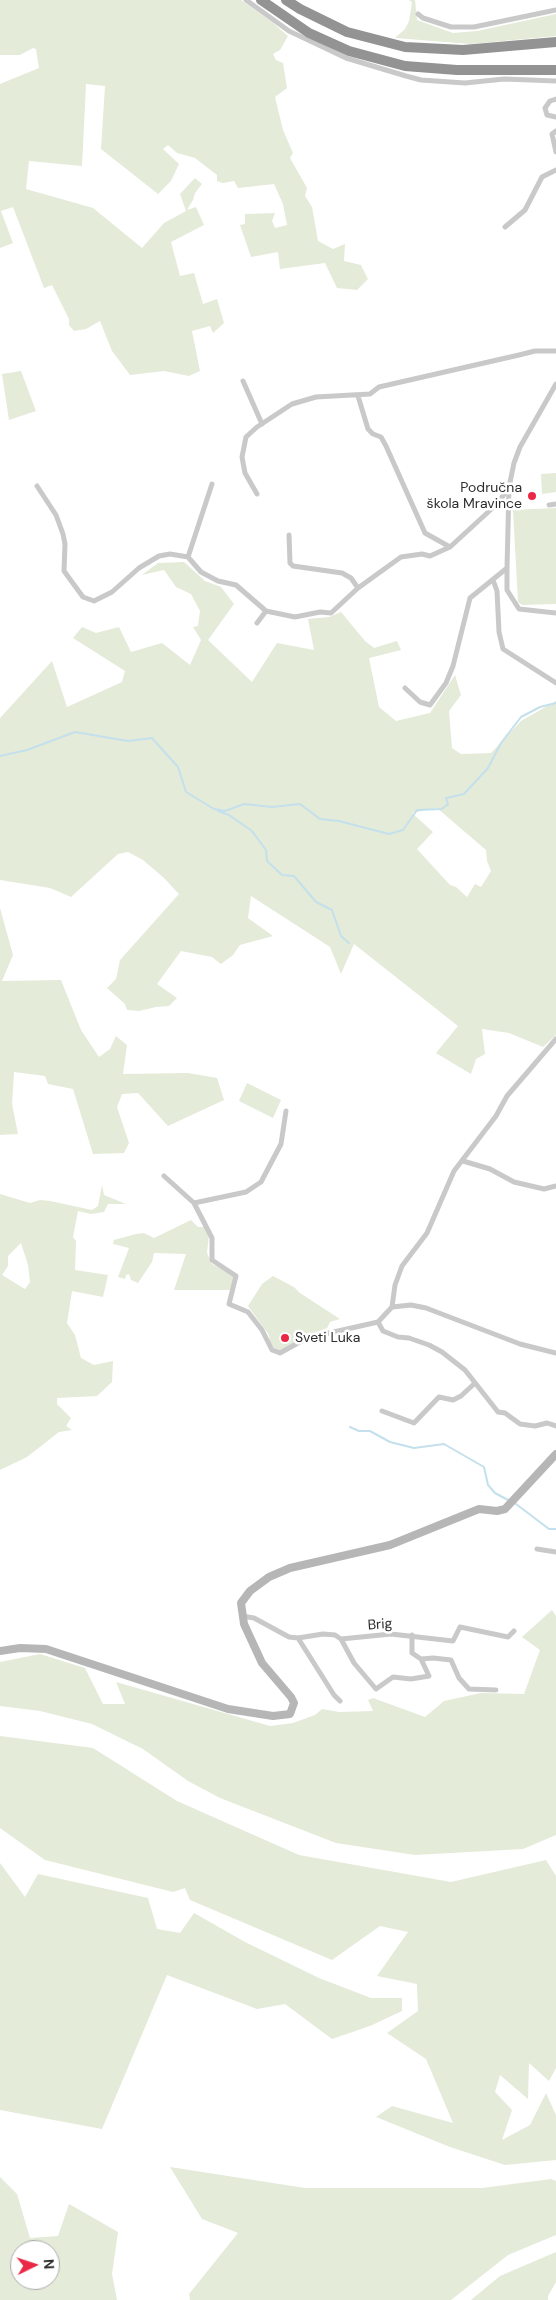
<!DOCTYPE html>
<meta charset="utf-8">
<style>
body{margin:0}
#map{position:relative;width:556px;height:2300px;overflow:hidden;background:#fff;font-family:"DM Sans",sans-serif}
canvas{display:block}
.north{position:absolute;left:10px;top:2240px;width:50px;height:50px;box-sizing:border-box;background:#fff;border:1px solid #ababab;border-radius:50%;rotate:86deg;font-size:14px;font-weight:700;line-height:20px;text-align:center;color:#2c2c2c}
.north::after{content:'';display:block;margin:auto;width:18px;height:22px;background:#ea2846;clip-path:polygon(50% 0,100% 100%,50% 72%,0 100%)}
</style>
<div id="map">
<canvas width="556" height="2300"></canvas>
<div class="north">N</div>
</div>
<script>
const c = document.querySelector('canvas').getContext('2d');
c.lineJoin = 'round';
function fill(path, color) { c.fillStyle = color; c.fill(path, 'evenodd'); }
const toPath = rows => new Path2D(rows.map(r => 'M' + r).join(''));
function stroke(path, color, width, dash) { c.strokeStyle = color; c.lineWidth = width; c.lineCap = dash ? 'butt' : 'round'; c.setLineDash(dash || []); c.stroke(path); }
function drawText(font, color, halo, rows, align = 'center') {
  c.font = font + ' "DM Sans",sans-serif'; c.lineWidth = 5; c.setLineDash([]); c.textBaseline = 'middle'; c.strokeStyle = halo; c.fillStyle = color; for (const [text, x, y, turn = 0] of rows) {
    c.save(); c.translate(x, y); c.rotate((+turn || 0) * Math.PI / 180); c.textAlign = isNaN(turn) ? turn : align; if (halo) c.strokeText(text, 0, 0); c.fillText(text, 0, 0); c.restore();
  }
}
fill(toPath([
 [0,0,241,0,272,22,288,36,280,50,273,54,276,60,283,63,287,88,275,97,283,130,293,153,290,158,307,188,305,196,312,207,318,241,333,249,345,244,344,261,361,265,368,279,357,290,337,288,325,263,280,269,278,252,251,257,240,225,245,224,245,214,275,213,272,221,275,228,287,225,283,204,274,184,238,188,234,181,223,183,217,181,217,175,195,158,177,153,168,145,163,149,179,164,171,181,158,194,101,149,105,86,86,84,82,166,29,161,26,189,93,208,142,248,164,223,186,211,180,194,195,178,202,184,195,193,193,200,187,210,196,207,204,225,171,242,180,276,194,273,203,304,217,299,224,323,213,333,210,326,192,331,200,371,189,376,164,371,130,375,112,351,100,321,86,329,74,331,69,325,69,319,52,285,44,288,13,207,1,211,13,243,0,248,0,84,39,68,36,49,33,48,20,55,0,55],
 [409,0,415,0,417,20,453,33,477,31,556,14,556,36,471,44,395,38,405,29,409,21,412,2],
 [21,371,36,411,9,420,2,374],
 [556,473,556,492,542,494,541,474],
 [556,508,556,604,522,605,518,602,513,510],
 [184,562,205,581,221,587,234,604,208,640,252,682,277,643,314,650,308,619,329,617,341,612,365,641,374,648,397,641,401,650,369,658,379,707,396,721,430,713,455,675,461,695,449,711,452,748,461,754,491,753,521,721,556,701,556,1035,543,1047,509,1033,482,1029,485,1054,476,1059,471,1074,436,1053,458,1026,354,944,341,974,330,947,251,896,248,918,273,936,240,945,233,955,221,964,212,957,181,951,157,984,177,998,169,1006,156,1007,139,1011,127,1010,125,1004,107,988,116,979,120,960,179,894,164,878,143,860,128,852,118,854,71,897,50,888,0,880,0,718,52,661,67,707,122,682,125,671,73,638,82,627,96,633,119,627,131,652,162,643,190,665,201,640,193,627,198,626,200,611,191,594,176,587,164,570,142,575,158,563],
 [437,808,486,850,487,861,491,871,481,887,475,884,467,897,456,887,450,885,417,849,433,832,412,813],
 [0,908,13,955,2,981,61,980,81,1030,99,1057,110,1049,116,1036,127,1045,123,1074,188,1073,217,1078,224,1100,168,1126,138,1093,122,1094,117,1107,129,1143,124,1153,93,1154,73,1089,48,1084,45,1076,14,1072,12,1104,18,1134,0,1135],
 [247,1083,281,1100,273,1118,239,1101],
 [102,1185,104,1195,126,1204,108,1204,104,1212,91,1214,78,1211,73,1237,76,1241,75,1270,108,1275,103,1297,72,1291,67,1323,75,1335,81,1358,94,1365,113,1361,112,1382,97,1396,57,1398,57,1404,71,1418,66,1426,72,1430,59,1432,27,1457,0,1470,0,1194,30,1203,40,1200,50,1201,92,1210,98,1206],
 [21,1243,28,1265,30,1282,25,1289,2,1275,8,1266,8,1256],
 [191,1220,198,1227,205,1227,209,1235,207,1253,212,1264,231,1273,234,1277,231,1290,174,1290,186,1254,154,1253,152,1262,138,1283,131,1280,129,1274,126,1275,125,1279,118,1277,129,1248,113,1244,114,1240,136,1234,144,1233,154,1238],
 [273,1276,294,1287,300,1293,340,1319,330,1322,327,1328,302,1338,280,1351,275,1349,270,1342,269,1335,248,1306,262,1284],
 [552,1610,556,1616,556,1835,523,1849,415,1855,336,1843,220,1798,188,1781,143,1749,92,1724,40,1711,0,1706,0,1662,40,1654,85,1668,103,1704,125,1704,116,1682,270,1726,293,1723,315,1715,322,1709,339,1712,373,1711,368,1700,373,1698,425,1717,444,1701,481,1693,524,1694,540,1650,522,1637],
 [0,1736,93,1748,177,1801,299,1855,451,1882,546,1860,556,1876,556,2068,549,2081,529,2063,528,2099,500,2075,495,2092,512,2110,502,2140,530,2125,546,2093,556,2115,556,2160,505,2165,450,2147,376,2117,392,2106,453,2123,426,2059,387,2033,418,2011,417,1984,377,1976,408,1932,380,1926,332,1960,190,1900,185,1888,173,1892,45,1860,0,1828],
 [0,1863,25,1897,38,1874,148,1898,157,1929,180,1933,194,1913,245,1942,319,1978,371,1998,402,1998,402,2011,370,2026,332,2039,285,2004,257,2009,167,1975,102,2129,0,2110],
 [170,2167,305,2188,482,2188,551,2179,556,2181,556,2235,508,2255,451,2300,190,2300,189,2294,238,2233,202,2219],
 [0,2177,17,2194,30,2238,58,2236,69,2204,118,2232,112,2274,117,2300,0,2300],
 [20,2250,50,2250,50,2280,20,2280],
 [556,2252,556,2282,548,2296,548,2300,471,2300,500,2276]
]), '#e4ebd9');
stroke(toPath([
 [0,756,27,750,75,732,128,741,152,738,178,767,186,792,214,809,225,811,244,804,272,807,300,804,320,819,339,821,389,834,403,830,417,810,442,809,448,804,446,798,464,794,488,768,501,743,521,717,540,707,556,703],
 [218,811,229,815,252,831,266,850,267,861,282,875,294,876,316,902,332,910,341,936,349,943],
 [350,1427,359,1431,370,1431,390,1442,414,1448,444,1444,484,1467,488,1485,495,1493,508,1500],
 [516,1504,549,1529,556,1529]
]), '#c4e0ec', 2);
stroke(toPath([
 [246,0,289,31,346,58,406,76,421,80,465,83,504,79,556,81],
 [418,14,423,18,451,27,474,27,556,10],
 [556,99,550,101,545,108,547,115,556,117],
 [556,131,552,134,556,152],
 [505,227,525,210,542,177,556,170],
 [243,381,262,424],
 [556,384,520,447,514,463,509,487,507,568,507,590,519,609,556,613],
 [358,396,368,429,373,434,381,437,386,446,425,533,450,547],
 [37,486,56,515,63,534,65,544,64,571,83,597,94,601,112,592,139,568,159,556,170,554,188,557,201,572,218,581,236,585,266,611,295,617,320,612,331,613,358,588,401,557,422,554,430,556,450,547,498,503,509,487],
 [257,494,245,473,242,457,246,437,257,427,292,404,316,397,370,394,379,387,519,355,535,351,556,351],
 [549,505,556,504],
 [289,535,290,563,293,566,342,573,351,578,358,588],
 [188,557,212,484],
 [493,580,497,591,499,632,503,649,556,683],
 [257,623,266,611],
 [405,688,420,702,430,705,446,683,453,666,470,598,507,568],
 [556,1039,507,1096,496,1116,454,1171,427,1233,402,1266,395,1285,392,1307,411,1305,426,1308,520,1344,556,1353],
 [463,1161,490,1169,514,1182,544,1189,556,1186],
 [164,1176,194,1203,212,1238,212,1260,236,1276,229,1304,248,1312,262,1330,272,1350,280,1353,307,1338,378,1322,392,1307],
 [194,1203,246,1192,261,1182,281,1144,286,1111],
 [378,1322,383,1331,398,1337,409,1338,429,1345,442,1352,465,1370,498,1412,505,1413,520,1424,535,1426,547,1423,556,1426],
 [382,1411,414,1423,439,1397,453,1400,461,1396,475,1383],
 [537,1549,556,1552],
 [242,1616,254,1618,289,1637,298,1638,323,1634,335,1635,341,1639,391,1634,453,1641,460,1627,508,1637,514,1631],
 [298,1638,334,1695,340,1701],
 [341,1639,354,1663,376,1689,393,1677,411,1679,429,1676,421,1659,412,1653,412,1635],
 [421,1659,433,1658,451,1660,459,1678,469,1689,496,1690]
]), '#c9c9c9', 5);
stroke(toPath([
 [0,1651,20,1648,46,1649,228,1709,273,1716,290,1714,294,1703,291,1697,262,1663,244,1624,241,1603,250,1591,269,1577,290,1568,390,1545,479,1509,497,1511,505,1509,556,1454]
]), '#b6b6b6', 8);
stroke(toPath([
 [261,0,309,33,349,51,405,66,457,70,556,70],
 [286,0,300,9,347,32,405,47,463,50,556,42]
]), '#939393', 10);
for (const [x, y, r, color] of [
 [532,496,5,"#ea2846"],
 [285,1338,5,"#ea2846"]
]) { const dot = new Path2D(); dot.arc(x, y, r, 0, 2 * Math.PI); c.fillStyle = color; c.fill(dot); stroke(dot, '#fff', 2); }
drawText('14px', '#2c2c2c', '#fff', [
 ["Područna",522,488],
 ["škola Mravince",522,504],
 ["Sveti Luka",295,1338,"left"]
], 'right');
drawText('14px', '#2c2c2c', '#fff', [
 ["Brig",380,1625,-4]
]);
</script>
